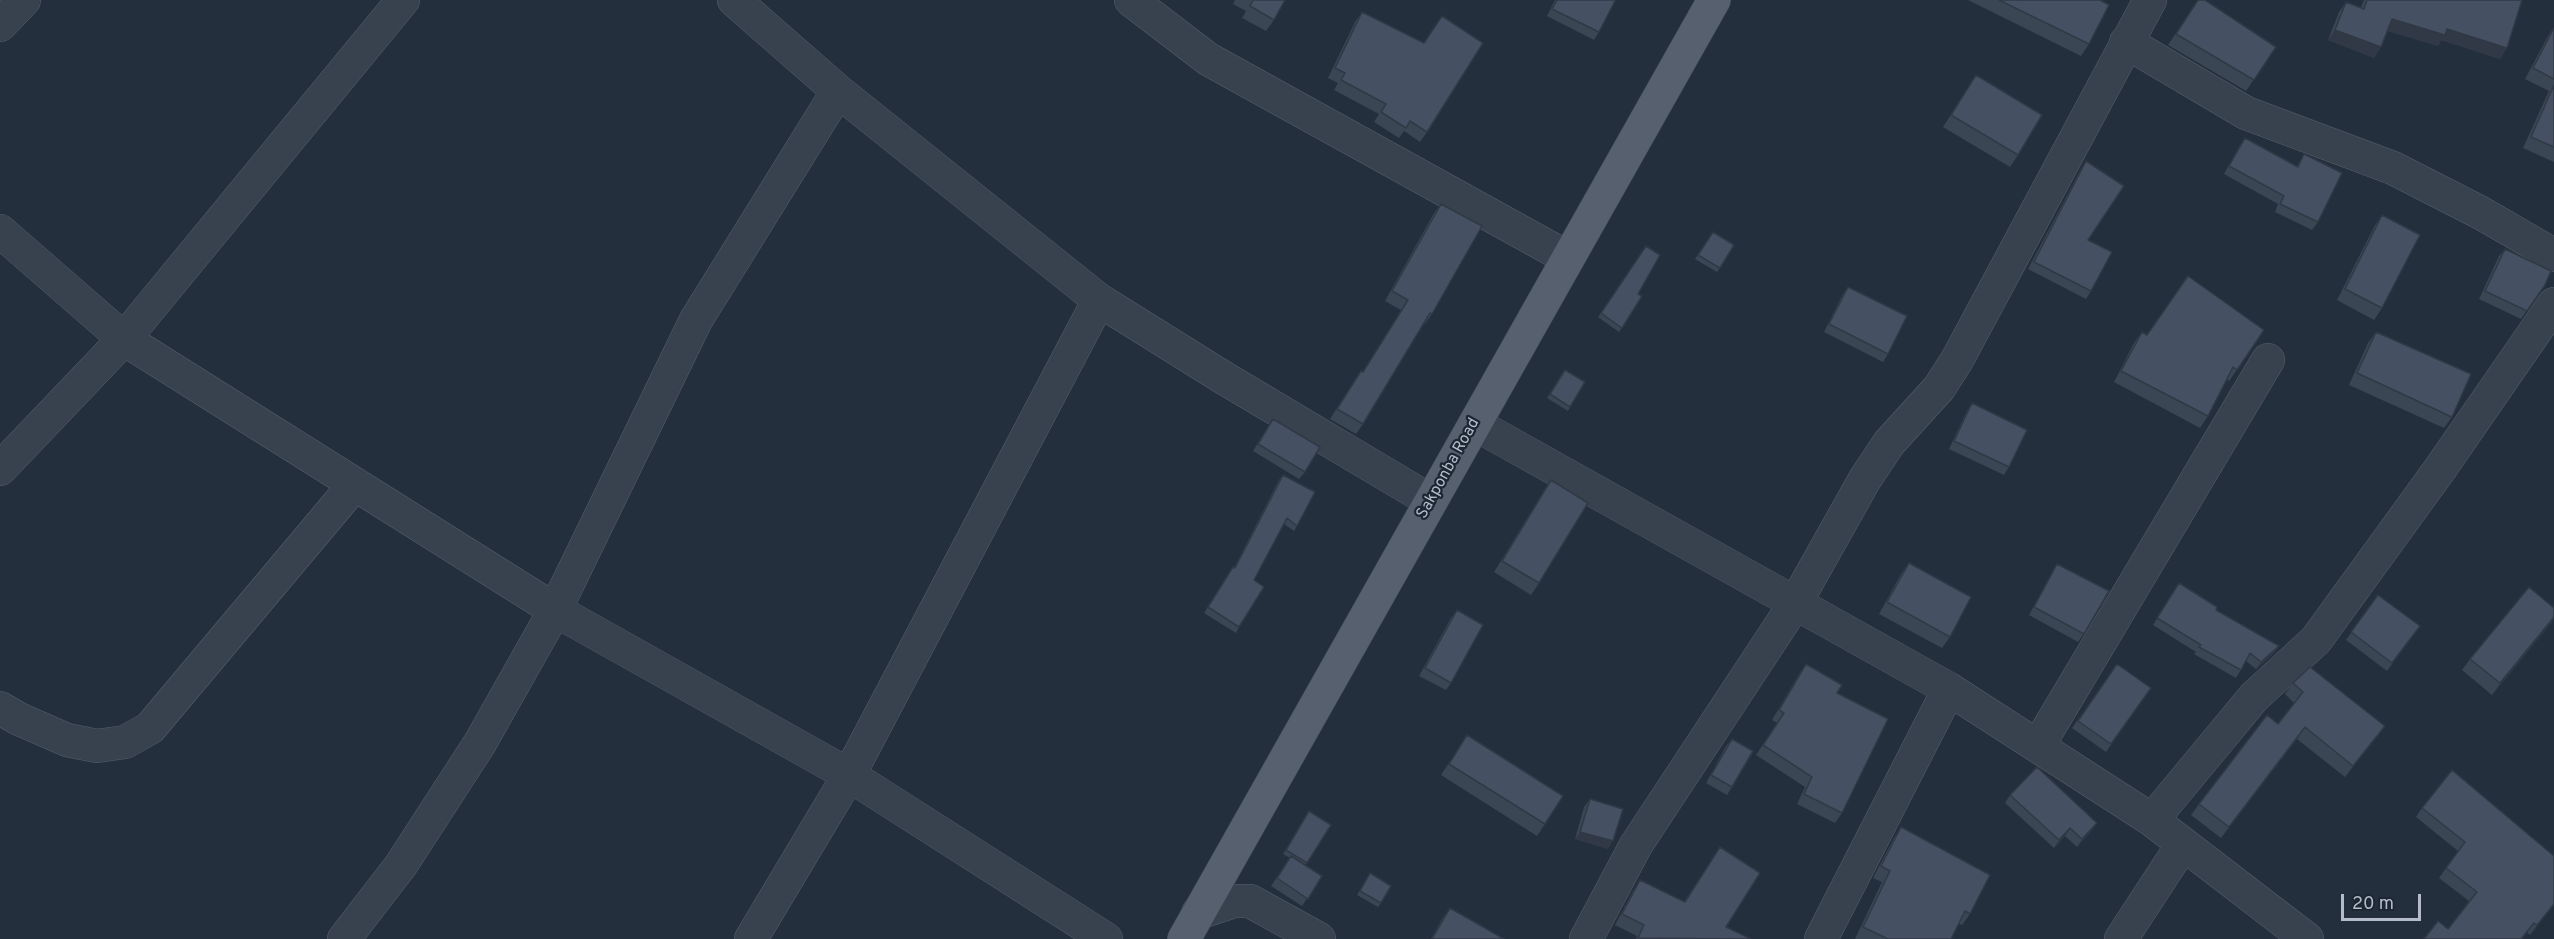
<!DOCTYPE html>
<style>
body{margin:0}
#map{position:relative;width:2554px;height:939px;overflow:hidden;background:#242f3e;font-family:Overpass,sans-serif}
canvas{display:block}
.scale{position:absolute;left:2341px;top:894px;width:80px;height:27px;box-sizing:border-box;border:3px solid #b4bcc9;border-top:0;padding-left:8px;font-size:18px;line-height:21px;white-space:nowrap;color:#b4bcc9;-webkit-text-stroke:4px #1d2633;paint-order:stroke}
</style>
<div id="map">
<canvas width="2554" height="939"></canvas>
<div class="scale">20 m</div>
</div>
<script>
const c = document.querySelector('canvas').getContext('2d');
c.lineJoin = 'round';
const toPath = rows => new Path2D(rows.map(r => 'M' + r).join(''));
function stroke(path, color, width, dash) { c.strokeStyle = color; c.lineWidth = width; c.lineCap = dash ? 'butt' : 'round'; c.setLineDash(dash || []); c.stroke(path); }
function fill(path, color) { c.fillStyle = color; c.fill(path, 'evenodd'); }
function drawText(font, color, halo, rows, align = 'center') {
  c.font = font + ' Overpass,sans-serif'; c.lineWidth = 4.5; c.setLineDash([]); c.textBaseline = 'middle'; c.strokeStyle = halo; c.fillStyle = color; for (const [text, x, y, turn = 0] of rows) {
    c.save(); c.translate(x, y); c.rotate((+turn || 0) * Math.PI / 180); c.textAlign = isNaN(turn) ? turn : align; if (halo) c.strokeText(text, 0, 0); c.fillText(text, 0, 0); c.restore();
  }
}
const minor = toPath([
 [734,0,838,91,1099,300,1224,378,1431,501],
 [1131,0,1208,59,1568,258],
 [0,25,24,0],
 [2126,42,2246,113,2393,168,2481,213,2554,255],
 [0,231,124,339,555,610,849,775,1106,939],
 [1475,424,1949,689,2152,820,2307,939],
 [0,469,124,339,403,0],
 [0,708,19,719,67,740,97,746,125,742,150,728,355,484],
 [2038,746,2268,360],
 [2152,820,2254,697,2316,640,2440,469,2554,304],
 [1198,913,1234,901,1250,901,1319,939],
 [344,939,401,865,480,743,555,610,696,320,838,91],
 [751,939,849,775,1099,300],
 [1586,939,1636,845,1796,602,1865,479,1889,443,1939,388,1957,360,2150,0],
 [1821,939,1949,689],
 [2121,939,2183,844]
]);
const major = toPath([
 [1184,939,1714,0]
]);
stroke(minor, '#565f6c', 34);
stroke(major, '#414a57', 34);
stroke(minor, '#38414e', 33);
stroke(major, '#56606e', 33);
fill(toPath([
 [1235,0,1285,0,1274,20,1266,31,1242,18,1246,11,1233,4],
 [1555,0,1614,0,1599,32,1594,40,1547,16],
 [1968,0,2100,0,2089,44,2081,56],
 [2198,0,2276,47,2246,91,2168,45],
 [2364,0,2522,0,2507,48,2500,59,2441,40,2438,46,2388,31,2374,58,2328,40,2339,12,2346,2,2361,7],
 [1362,12,1424,43,1442,16,1427,132,1420,142,1404,131,1399,138,1374,122,1379,114,1334,90,1338,83,1328,78,1355,22],
 [2554,27,2554,162,2523,148,2549,91,2525,79,2547,38],
 [1976,75,2018,155,2010,167,1943,127],
 [2245,138,2297,166,2304,154,2318,222,2312,230,2275,212,2278,204,2224,174,2240,145],
 [2086,161,2088,240,2091,291,2086,299,2028,269,2081,169],
 [1441,204,1432,314,1425,324,1424,323,1363,424,1356,434,1330,419,1354,381,1361,371,1363,372,1401,310,1385,301,1434,213],
 [2382,215,2382,308,2374,320,2337,300,2374,227],
 [1713,232,1720,268,1717,272,1695,259],
 [1646,246,1638,294,1642,296,1619,332,1598,317],
 [2505,249,2545,285,2521,319,2479,299,2499,256],
 [1848,287,1888,354,1883,362,1824,332,1843,294],
 [2264,330,2229,381,2227,379,2208,416,2200,428,2114,382,2134,343,2142,332,2147,335],
 [2376,332,2452,417,2444,428,2349,385,2368,343],
 [1565,370,1585,382,1568,411,1547,398],
 [1972,403,2009,467,2004,475,1949,449,1967,411],
 [1273,419,1305,472,1299,479,1253,451],
 [1283,475,1297,526,1294,531,1284,524,1254,580,1239,627,1236,633,1204,613,1229,573,1234,568,1279,480],
 [1551,480,1539,583,1531,595,1494,572,1543,492],
 [1909,563,1950,637,1942,648,1879,614,1901,574],
 [2057,564,2084,634,2078,642,2029,615,2052,572],
 [2179,583,2216,610,2279,646,2274,653,2256,669,2246,661,2236,678,2194,654,2196,652,2153,625],
 [2378,595,2420,626,2387,671,2346,640],
 [2554,608,2554,618,2551,623,2492,695,2462,670,2470,659],
 [1457,610,1451,683,1446,690,1419,676,1451,618],
 [1806,664,1837,693,1842,813,1835,823,1797,804,1805,787,1756,755,1777,723,1772,720,1799,674],
 [2117,664,2151,688,2106,752,2072,728],
 [2293,683,2385,726,2345,777,2297,739,2221,838,2191,815,2199,804,2278,724,2294,703,2285,694],
 [1467,735,1545,824,1537,836,1441,775],
 [1732,739,1732,787,1727,795,1706,783,1726,746],
 [2010,795,2092,830,2077,847,2065,836,2054,848,2005,803],
 [1590,799,1608,849,1575,839,1584,807],
 [2422,808,2554,856,2554,905,2530,935,2527,932,2522,939,2424,939,2448,929,2469,901,2439,878,2458,851,2416,817],
 [1306,815,1331,825,1305,865,1322,876,1302,906,1271,886,1290,858,1283,854],
 [1901,827,1970,914,1962,925,1959,924,1951,939,1855,939,1882,882,1873,878,1894,838],
 [1720,847,1726,927,1751,939,1636,939,1637,936,1615,925,1633,891,1640,880,1684,902],
 [1370,873,1381,903,1378,907,1357,895],
 [1450,908,1504,939,1431,939,1442,919]
]), '#3b4654');
fill(toPath([
 [2392,19,2447,29,2507,48,2500,59,2441,40,2438,46,2385,30],
 [2335,30,2381,47,2374,58,2328,40],
 [2554,617,2551,623,2492,695,2500,683],
 [2279,646,2274,653,2256,669,2261,662],
 [2385,726,2377,737,2345,777,2353,766],
 [2305,727,2297,739,2221,838,2229,827],
 [2097,823,2092,830,2077,847,2082,839],
 [2070,828,2065,836,2054,848,2059,840],
 [1580,832,1613,841,1608,849,1575,839],
 [2554,904,2554,905,2530,935,2537,925]
]), '#303945');
const building = toPath([
 [1253,0,1285,0,1274,20,1250,6,1253,0],
 [1557,0,1614,0,1615,1,1599,32,1552,9,1557,0],
 [1999,0,2100,0,2109,5,2089,44,1999,0],
 [2198,0,2205,0,2276,47,2254,80,2176,34,2198,0],
 [2367,0,2522,0,2507,48,2447,29,2445,35,2392,19,2381,47,2335,30,2346,2,2364,9,2367,0],
 [1362,12,1424,43,1442,16,1483,43,1427,132,1410,121,1406,128,1381,112,1386,104,1341,80,1345,73,1335,68,1362,12],
 [2554,28,2554,79,2533,68,2554,28],
 [1976,75,2042,115,2018,155,1951,115,1976,75],
 [2554,85,2554,147,2531,137,2554,85],
 [2245,138,2298,167,2304,154,2342,173,2318,222,2280,204,2284,196,2229,166,2245,138],
 [2086,161,2124,186,2088,240,2112,252,2091,291,2034,262,2086,161],
 [1441,204,1482,226,1432,314,1430,313,1363,424,1337,409,1361,371,1363,372,1408,300,1392,291,1441,204],
 [2382,215,2420,235,2382,308,2345,289,2382,215],
 [1713,232,1734,245,1720,268,1698,255,1713,232],
 [1646,246,1660,255,1638,294,1642,296,1622,328,1601,313,1646,246],
 [2505,249,2551,271,2545,285,2527,311,2485,291,2505,249],
 [2188,276,2264,330,2237,370,2233,367,2208,416,2121,371,2142,332,2147,335,2188,276],
 [1848,287,1907,316,1888,354,1829,324,1848,287],
 [2376,332,2471,374,2452,417,2357,373,2376,332],
 [1565,370,1585,382,1570,407,1550,394,1565,370],
 [1972,403,2027,430,2009,467,1954,441,1972,403],
 [1273,419,1320,447,1305,472,1258,444,1273,419],
 [1283,475,1315,492,1297,526,1287,518,1254,580,1264,587,1239,627,1208,607,1233,567,1235,568,1283,475],
 [1551,480,1588,503,1539,583,1502,561,1551,480],
 [1909,563,1971,597,1950,637,1887,602,1909,563],
 [2057,564,2109,591,2084,634,2034,607,2057,564],
 [2179,583,2217,607,2216,610,2279,646,2261,662,2250,653,2241,670,2199,647,2201,645,2157,618,2179,583],
 [2529,587,2554,608,2554,617,2500,683,2470,659,2529,587],
 [2378,595,2420,626,2392,663,2351,632,2378,595],
 [1457,610,1483,625,1451,683,1425,668,1457,610],
 [1806,664,1842,685,1837,693,1888,719,1842,813,1804,794,1812,777,1763,745,1784,713,1779,710,1806,664],
 [2117,664,2151,688,2111,744,2078,721,2117,664],
 [2310,667,2385,726,2353,766,2305,727,2229,827,2199,804,2267,715,2278,724,2303,692,2293,683,2310,667],
 [1467,735,1563,796,1545,824,1449,764,1467,735],
 [1732,739,1753,751,1732,787,1711,775,1732,739],
 [2037,767,2097,823,2082,839,2070,828,2059,840,2010,795,2037,767],
 [2452,770,2554,856,2554,904,2537,925,2534,923,2521,939,2424,939,2438,921,2448,929,2477,892,2446,868,2465,842,2422,808,2452,770],
 [1590,799,1623,809,1613,841,1580,832,1590,799],
 [1309,811,1331,825,1307,863,1286,850,1309,811],
 [1901,827,1990,875,1970,914,1965,911,1951,939,1888,939,1863,927,1890,871,1881,866,1901,827],
 [1720,847,1760,873,1726,927,1751,939,1638,938,1644,925,1622,914,1640,880,1685,902,1720,847],
 [1291,856,1322,876,1308,899,1277,878,1291,856],
 [1370,873,1391,886,1381,903,1360,891,1370,873],
 [1450,908,1504,939,1432,939,1450,908]
]);
fill(building, '#455162');
stroke(building, '#303945', 1.5);
drawText('16px', '#b4bcc9', '#1d2633', [
 ["Sakponba Road",1449,469,-61]
]);
</script>
